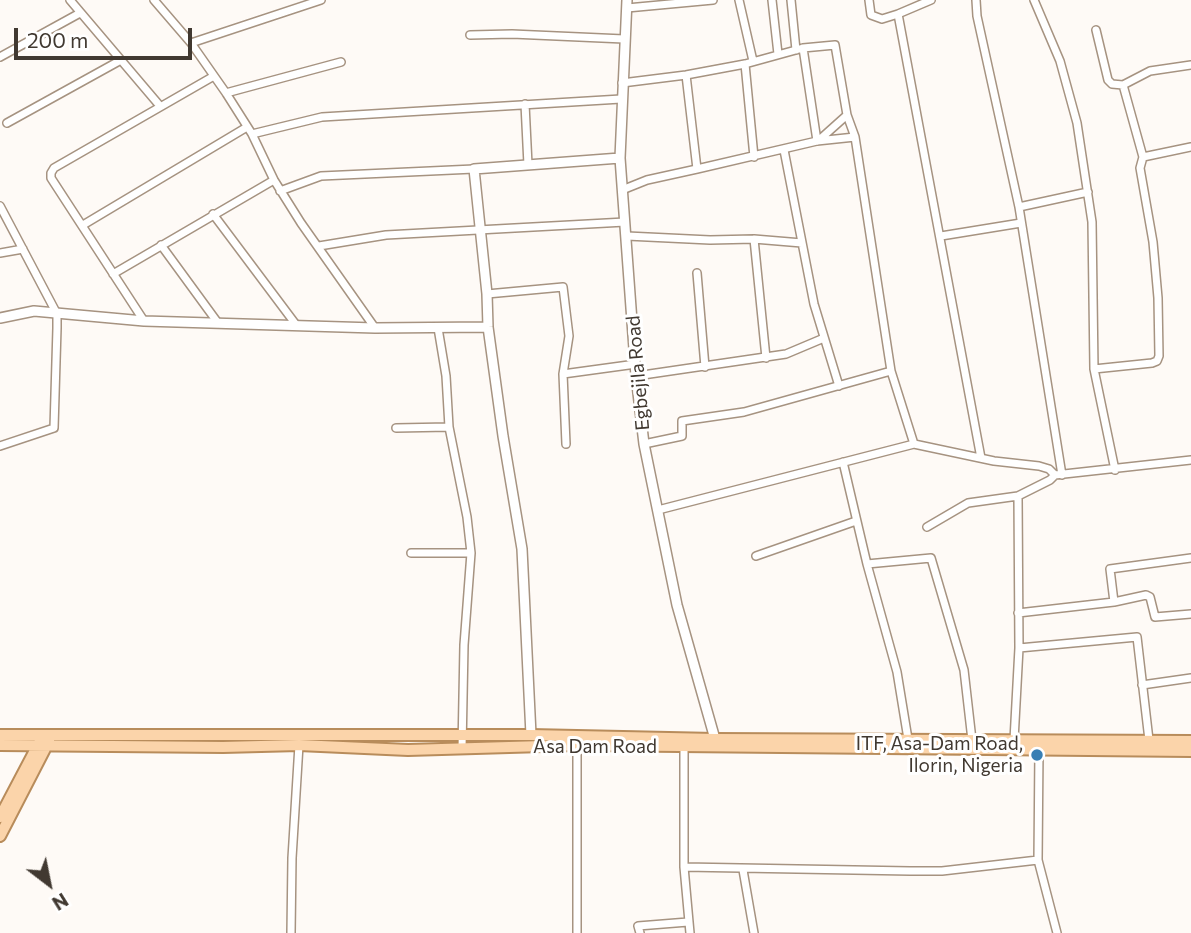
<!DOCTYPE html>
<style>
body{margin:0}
#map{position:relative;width:1191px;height:933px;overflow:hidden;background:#fefaf6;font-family:Commissioner,sans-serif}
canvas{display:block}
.north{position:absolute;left:14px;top:849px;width:70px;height:70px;-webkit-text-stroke:5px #fff;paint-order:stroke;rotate:148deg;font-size:19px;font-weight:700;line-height:28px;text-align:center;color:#413931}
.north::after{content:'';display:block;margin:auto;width:24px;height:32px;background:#413931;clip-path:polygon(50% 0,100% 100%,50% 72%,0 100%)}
.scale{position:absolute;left:14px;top:28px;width:178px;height:32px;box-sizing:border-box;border:4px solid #413931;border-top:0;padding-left:9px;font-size:21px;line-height:24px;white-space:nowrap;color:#413931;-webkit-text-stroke:5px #fff;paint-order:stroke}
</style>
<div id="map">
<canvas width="1191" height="933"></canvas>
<div class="north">N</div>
<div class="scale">200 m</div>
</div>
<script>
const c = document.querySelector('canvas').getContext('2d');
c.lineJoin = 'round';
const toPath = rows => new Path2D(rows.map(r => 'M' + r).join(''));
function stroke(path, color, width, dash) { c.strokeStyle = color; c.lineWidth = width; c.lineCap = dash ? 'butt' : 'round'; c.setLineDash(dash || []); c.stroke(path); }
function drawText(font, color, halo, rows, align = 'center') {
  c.font = font + ' Commissioner,sans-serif'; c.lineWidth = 6; c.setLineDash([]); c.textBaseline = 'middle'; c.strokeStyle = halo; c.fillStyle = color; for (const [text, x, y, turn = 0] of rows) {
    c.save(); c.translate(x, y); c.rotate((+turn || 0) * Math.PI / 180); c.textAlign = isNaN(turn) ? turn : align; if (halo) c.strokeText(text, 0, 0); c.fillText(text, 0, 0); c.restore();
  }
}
const minor = toPath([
 [70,0,160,106],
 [154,0,191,43,226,93,252,134,274,180,301,223,375,328],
 [739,0,753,61],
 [772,0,778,54],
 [791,0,796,50],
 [869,0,871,15,882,19,898,14],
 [931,0,898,14,981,458],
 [976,0,977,16,1019,207,1062,475],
 [1034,0,1060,61,1077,123,1092,222,1094,369,1115,470],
 [627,8,713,0],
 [1096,30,1108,80,1112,84,1123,85],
 [470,35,512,34,624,39],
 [191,43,321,0],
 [803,48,817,141],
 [0,57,80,13],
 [745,64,754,157],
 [686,75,697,169],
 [622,83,686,75,745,64,803,48,835,45,847,115,855,137,891,371,914,444],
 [226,93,341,62],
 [525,104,528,165],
 [7,123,121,60],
 [252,134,322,117,621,99],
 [818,141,847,115],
 [784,150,814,304,839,386],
 [1143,157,1191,147],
 [622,190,647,180,697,169,817,141,855,137],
 [280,191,321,176,474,169],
 [0,206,57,314,57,328,54,428,0,446],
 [1019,207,1088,192],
 [213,214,297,326],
 [83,225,247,127],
 [627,236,710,240,754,239,766,358],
 [941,236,1021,223],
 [754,239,802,243],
 [161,245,218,323],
 [319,246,386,235,625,222],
 [0,253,23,249],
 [697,273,705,367],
 [113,274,274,180],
 [487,294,563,287,569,336,563,374,566,444],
 [144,321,51,178,51,173,54,168,214,76],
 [438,328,446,376,449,427,467,517,471,553,464,645,462,749],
 [1094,369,1152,363,1157,361,1159,356,1158,298,1153,242,1140,168,1143,157,1123,85,1150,71,1191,65],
 [563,374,636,364],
 [636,376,786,354,824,338],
 [396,428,449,427],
 [644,444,682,436,682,421,744,412,891,371],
 [843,462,867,564,897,672,908,739],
 [658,510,914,444,994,461,1039,466,1049,469,1055,475,1191,460],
 [927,527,968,503,1018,496],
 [411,553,471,553],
 [756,556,856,521],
 [867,564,931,558,964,670,972,740],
 [1114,602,1110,569,1191,558],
 [1018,613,1114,602,1146,595,1150,597,1155,617,1191,614],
 [1019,648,1137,637,1149,740],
 [1142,685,1191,678],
 [1014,740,1019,648,1018,496,1050,480,1055,475],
 [577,745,577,933],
 [684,747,684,867,690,933],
 [1039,750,1038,860,1057,933],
 [684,867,910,871,942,871,1038,860],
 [743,870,754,933],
 [291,933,292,858,299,745],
 [640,933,638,926,688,922]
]);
const tertiary = toPath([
 [627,0,620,158,636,376,644,444,677,605,715,739],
 [0,318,34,311,144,321,375,328,488,327],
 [531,735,522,549,503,436,488,327,487,294,474,169,620,158]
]);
const primary = toPath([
 [0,735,531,735,715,739,1191,741],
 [0,745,223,747,299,745,408,750,577,745,1191,751],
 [0,817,40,741],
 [0,836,49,741]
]);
stroke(minor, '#a69381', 10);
stroke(tertiary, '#a69381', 12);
stroke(primary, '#b88c5b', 14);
stroke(minor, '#fff', 7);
stroke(tertiary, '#fff', 9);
stroke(primary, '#fbd4aa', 10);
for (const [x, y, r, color] of [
 [1037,755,7,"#397fb4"]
]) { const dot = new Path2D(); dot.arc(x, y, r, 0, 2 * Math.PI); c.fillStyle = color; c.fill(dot); stroke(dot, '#fff', 2.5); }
drawText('19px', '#413931', '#fff', [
 ["Egbejila Road",638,373,-95],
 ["Asa Dam Road",595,747]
]);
drawText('19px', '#413931', '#fff', [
 ["ITF, Asa-Dam Road,",1023,744],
 ["Ilorin, Nigeria",1023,766]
], 'right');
</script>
